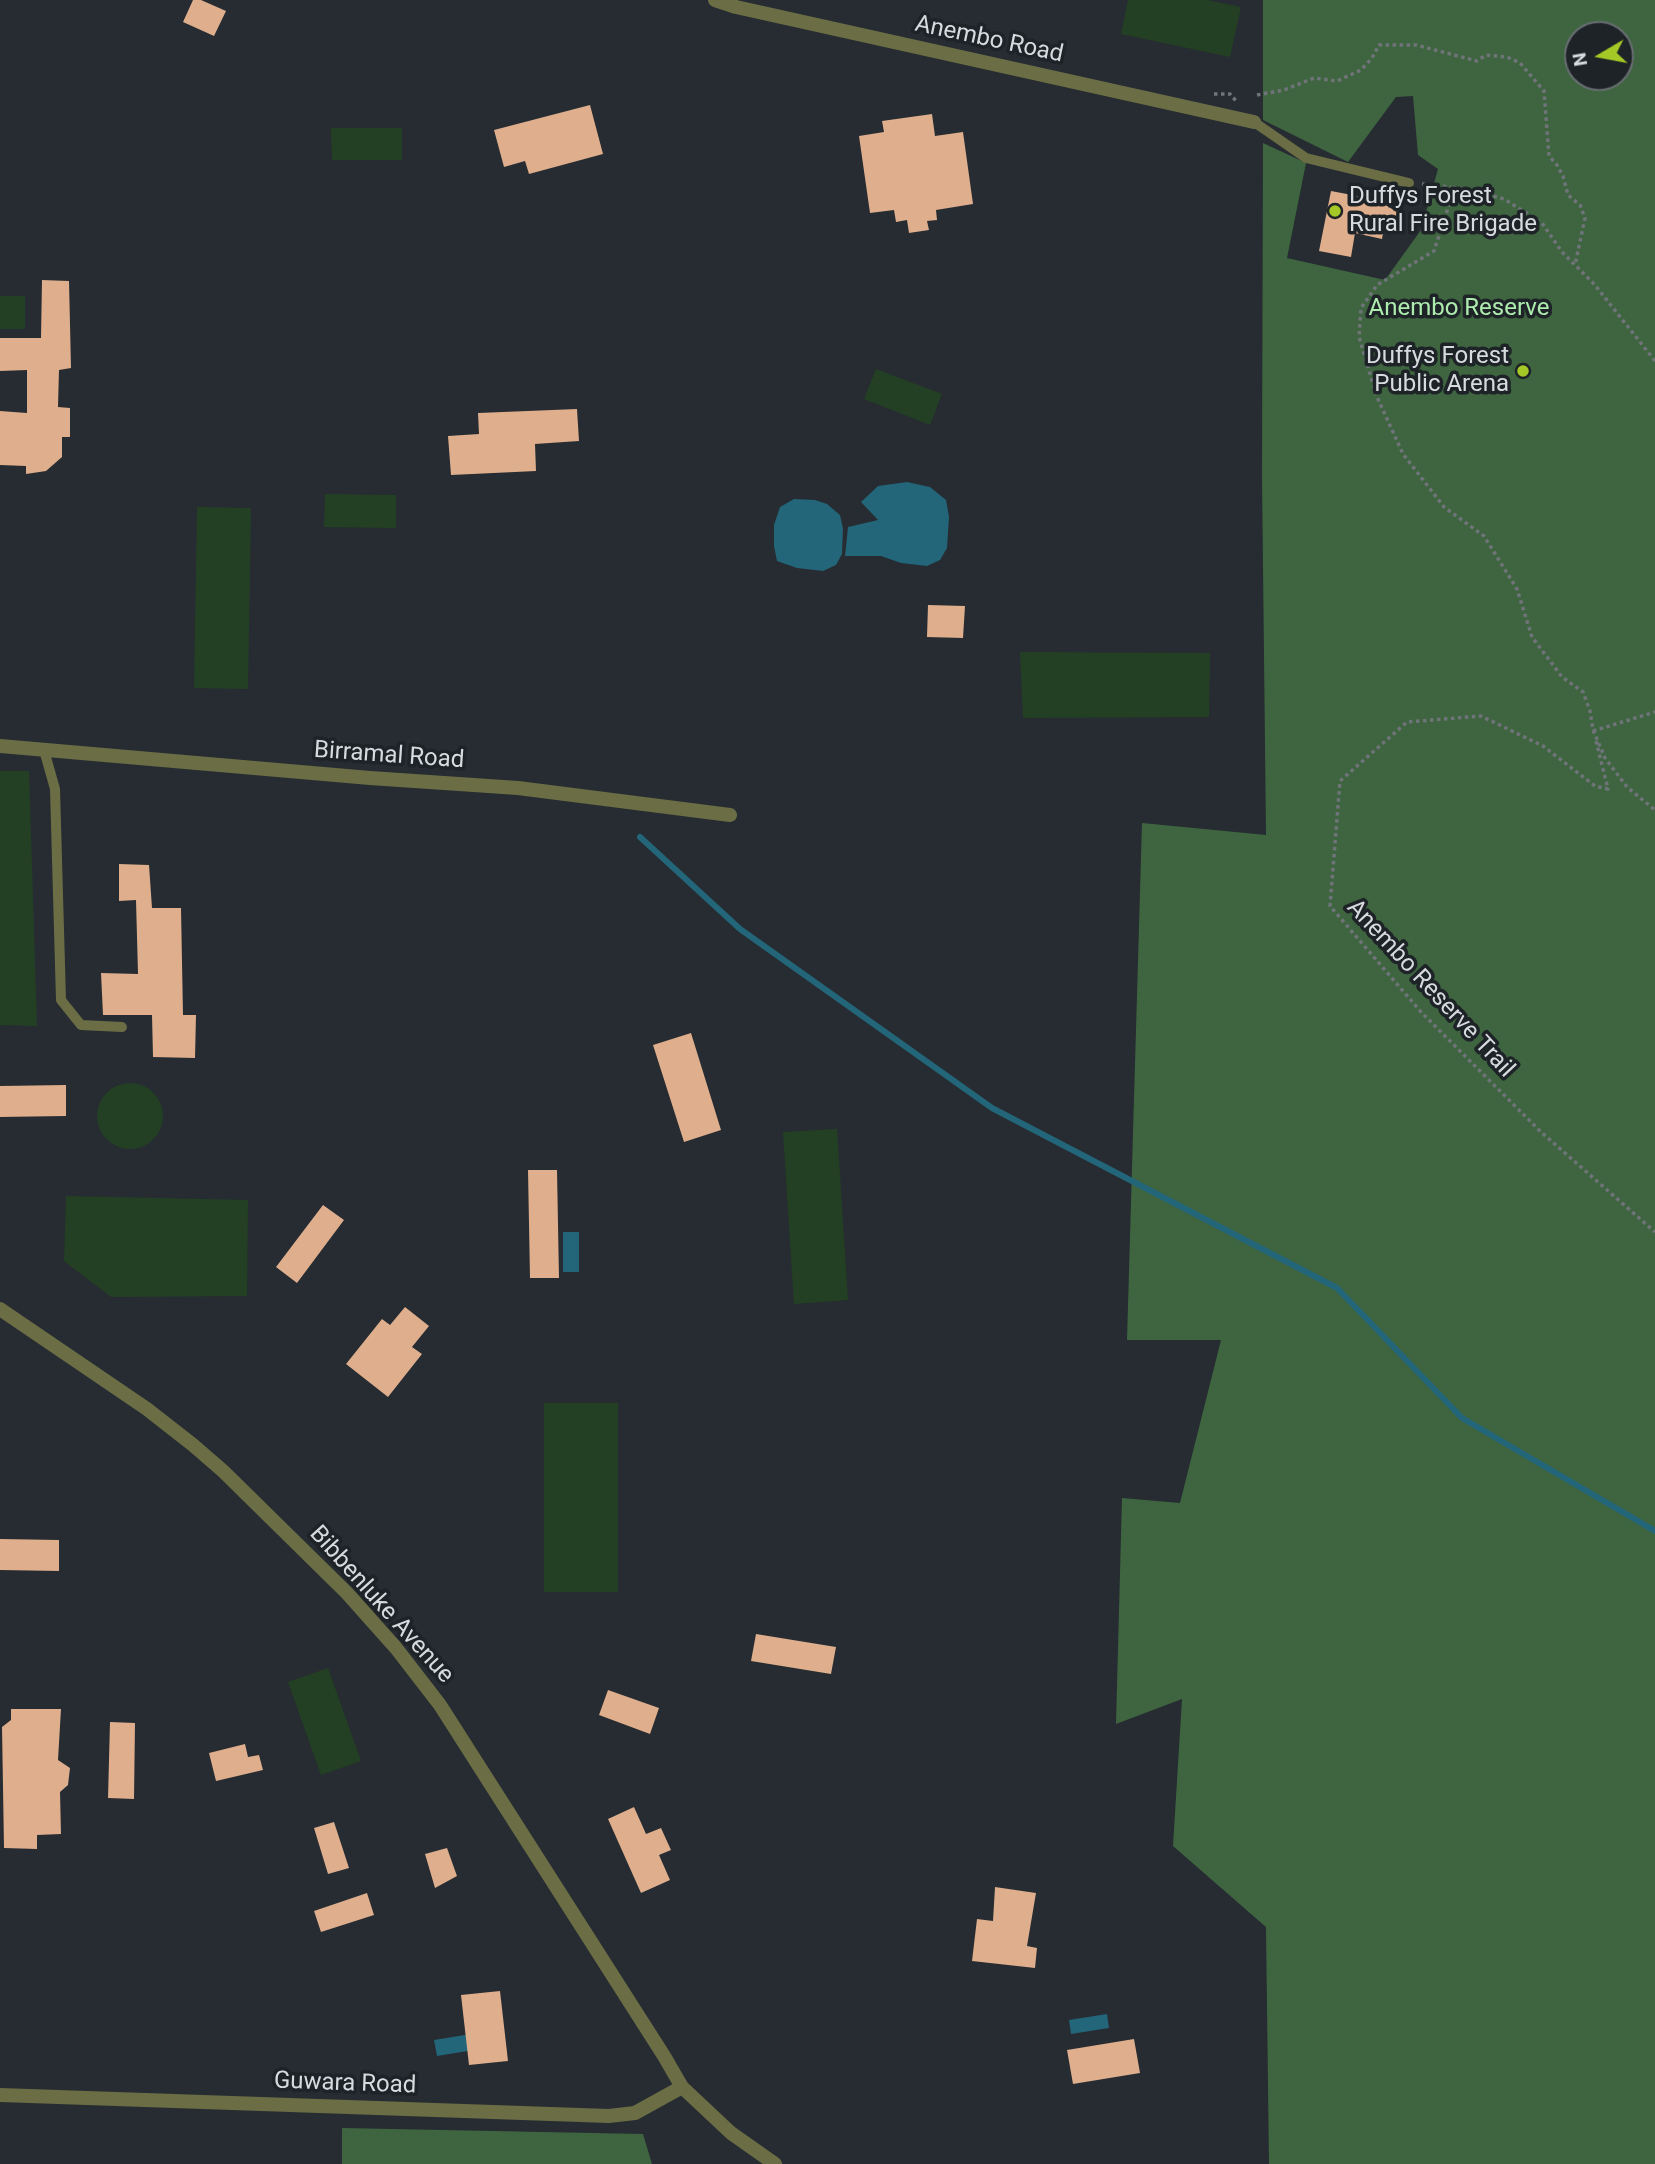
<!DOCTYPE html>
<style>
body{margin:0}
#map{position:relative;width:1655px;height:2164px;overflow:hidden;background:#262c31;font-family:Roboto,sans-serif}
canvas{display:block}
.north{position:absolute;left:1564px;top:21px;width:70px;height:70px;box-sizing:border-box;background:#1d2327;border:2px solid #676d71;border-radius:50%;rotate:260deg;font-size:19px;font-weight:700;line-height:28px;text-align:center;color:#d7dbdf}
.north::after{content:'';display:block;margin:auto;width:24px;height:32px;background:#a4c825;clip-path:polygon(50% 0,100% 100%,50% 72%,0 100%)}
</style>
<div id="map">
<canvas width="1655" height="2164"></canvas>
<div class="north">N</div>
</div>
<script>
const c = document.querySelector('canvas').getContext('2d');
c.lineJoin = 'round';
function fill(path, color) { c.fillStyle = color; c.fill(path, 'evenodd'); }
const toPath = rows => new Path2D(rows.map(r => 'M' + r).join(''));
function stroke(path, color, width, dash) { c.strokeStyle = color; c.lineWidth = width; c.lineCap = dash ? 'butt' : 'round'; c.setLineDash(dash || []); c.stroke(path); }
function drawText(font, color, halo, rows, align = 'center') {
  c.font = font + ' Roboto,sans-serif'; c.lineWidth = 7; c.setLineDash([]); c.textBaseline = 'middle'; c.strokeStyle = halo; c.fillStyle = color; for (const [text, x, y, turn = 0] of rows) {
    c.save(); c.translate(x, y); c.rotate((+turn || 0) * Math.PI / 180); c.textAlign = isNaN(turn) ? turn : align; if (halo) c.strokeText(text, 0, 0); c.fillText(text, 0, 0); c.restore();
  }
}
fill(toPath([
 [1128,0,1207,0,1241,7,1230,57,1121,34],
 [331,128,402,128,402,160,332,160],
 [0,296,25,296,25,329,0,329],
 [876,369,942,394,930,425,864,399],
 [325,494,396,495,396,528,324,527],
 [197,507,251,508,248,689,194,688],
 [1020,652,1210,653,1209,717,1023,718],
 [0,771,29,771,37,1026,0,1025],
 '97 1116a33 33 0 1 1 66 0a33 33 0 1 1-66 0Z',
 [837,1129,848,1300,794,1304,783,1132],
 [66,1196,248,1200,247,1296,111,1297,64,1261],
 [544,1403,618,1403,618,1592,544,1592],
 [328,1668,361,1761,321,1775,288,1682]
]), '#244024');
fill(toPath([
 [1263,0,1655,0,1655,2164,1269,2164,1266,1927,1173,1846,1182,1699,1116,1724,1122,1498,1180,1503,1221,1340,1127,1340,1142,823,1266,835,1262,476,1263,143,1306,163,1287,258,1385,280,1421,230,1438,169,1418,155,1413,96,1396,97,1348,162,1263,120],
 [1578,35,1620,35,1620,77,1578,77],
 [342,2128,643,2134,652,2164,342,2164]
]), '#3f6540');
fill(toPath([
 [907,482,930,487,946,500,949,517,947,548,940,560,927,566,901,563,881,556,845,556,848,527,878,520,861,502,878,486],
 [794,499,815,500,827,504,840,515,843,529,842,554,836,565,823,571,797,568,777,561,774,546,774,525,780,507],
 [563,1232,579,1232,579,1272,563,1272],
 [1107,2014,1109,2028,1071,2034,1069,2020],
 [471,2034,474,2050,437,2056,434,2040]
]), '#236579');
stroke(toPath([
 [640,837,740,929,992,1108,1337,1288,1462,1418,1655,1531]
]), '#236579', 6);
fill(toPath([
 [193,0,201,0,226,11,214,36,183,22],
 [590,105,603,154,529,174,525,161,504,167,494,130],
 [932,114,935,136,963,132,973,204,936,210,937,220,927,221,929,230,909,233,907,220,896,222,894,210,870,213,859,136,884,132,882,121],
 [1331,191,1389,202,1388,207,1403,214,1385,222,1382,239,1355,233,1351,257,1319,251],
 [42,280,69,281,71,368,59,370,58,407,70,408,70,437,62,437,62,457,46,471,26,474,26,466,0,465,0,411,27,413,27,370,0,371,0,338,41,338],
 [577,409,579,441,535,444,536,471,451,475,448,436,479,434,478,413],
 [928,605,965,606,963,638,927,637],
 [119,864,149,865,152,908,181,908,183,1015,196,1015,195,1058,153,1057,152,1015,103,1015,101,973,138,974,136,900,119,901],
 [691,1033,721,1130,684,1142,653,1045],
 [66,1085,66,1116,0,1117,0,1086],
 [528,1170,557,1170,559,1278,530,1278],
 [323,1205,344,1220,297,1283,276,1267],
 [405,1307,429,1326,412,1347,422,1354,388,1397,346,1364,382,1319,390,1325],
 [0,1539,59,1540,59,1571,0,1570],
 [756,1634,836,1647,831,1674,751,1661],
 [608,1690,659,1708,650,1734,599,1715],
 [11,1709,61,1709,58,1760,70,1768,68,1785,60,1792,61,1834,37,1835,37,1849,4,1848,2,1727,11,1720],
 [110,1722,135,1723,134,1799,108,1798],
 [245,1744,248,1757,259,1755,263,1770,216,1781,209,1753],
 [634,1807,646,1834,661,1828,671,1850,659,1855,670,1880,641,1893,608,1819],
 [334,1822,349,1868,328,1874,314,1828],
 [447,1848,457,1876,435,1888,425,1854],
 [995,1887,1036,1893,1027,1946,1037,1948,1035,1968,972,1961,977,1919,993,1921],
 [367,1893,374,1915,321,1932,314,1911],
 [500,1991,508,2061,469,2065,461,1995],
 [1134,2039,1140,2073,1073,2084,1067,2050]
]), '#deae8d');
stroke(toPath([
 [1214,94,1230,94,1237,102],
 [1257,95,1284,90,1314,78,1337,81,1361,70,1372,58,1379,45,1416,45,1477,61,1486,55,1507,57,1520,63,1544,91,1549,156,1557,165,1563,176,1568,195,1580,205,1585,218,1575,265],
 [1422,184,1451,187],
 [1655,361,1595,285,1562,252,1542,223,1504,199,1474,191,1451,187,1449,205,1434,251,1377,285,1361,308,1359,337,1377,397,1403,454,1444,507,1484,536,1517,589,1532,637,1562,677,1583,692,1590,711,1593,730,1605,758,1627,787,1655,810],
 [1593,731,1655,712],
 [1596,741,1608,789,1595,786,1543,746,1481,716,1407,722,1340,781,1330,906,1421,1012,1541,1132,1655,1232]
]), '#6f7479', 3.5, [3.5, 3.5]);
stroke(toPath([
 [1254,122,1306,158,1409,183],
 [44,750,55,789,61,1000,81,1025,122,1027]
]), '#6b6e45', 10);
stroke(toPath([
 [715,0,736,7,1254,122],
 [0,746,370,778,518,788,730,815],
 [0,1309,147,1409,193,1445,223,1471,347,1593,396,1648,440,1705,664,2056,682,2087,731,2133,775,2164],
 [0,2095,609,2116,635,2113,682,2087]
]), '#6b6e45', 14);
for (const [x, y, r, color] of [
 [1335,211,7,"#a4c825"],
 [1523,371,7,"#a4c825"]
]) { const dot = new Path2D(); dot.arc(x, y, r, 0, 2 * Math.PI); c.fillStyle = color; c.fill(dot); stroke(dot, '#1d2327', 2.5); }
drawText('24px', '#d7dbdf', '#1d2327', [
 ["Anembo Road",989,40,12],
 ["Birramal Road",389,756,4],
 ["Anembo Reserve Trail",1430,989,47],
 ["Bibbenluke Avenue",381,1605,48],
 ["Guwara Road",345,2084,2]
]);
drawText('24px', '#d7dbdf', '#1d2327', [
 ["Duffys Forest",1349,197],
 ["Rural Fire Brigade",1349,225],
 ["Duffys Forest",1509,357,"right"],
 ["Public Arena",1509,385,"right"]
], 'left');
drawText('24px', '#aeebae', '#1d2327', [
 ["Anembo Reserve",1459,309]
]);
</script>
